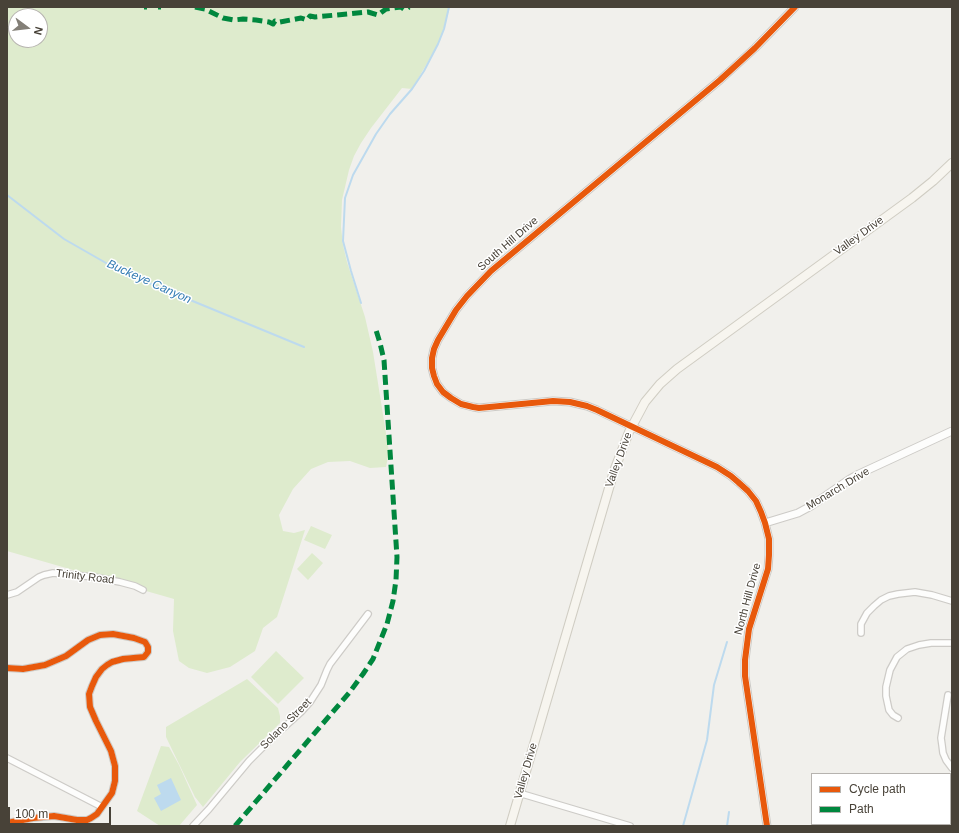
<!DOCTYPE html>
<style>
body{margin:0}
#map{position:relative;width:959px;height:833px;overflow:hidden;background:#f1f0ec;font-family:Arial,sans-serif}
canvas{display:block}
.frame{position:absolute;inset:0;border:8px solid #484238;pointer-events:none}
.legend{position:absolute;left:811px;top:773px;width:140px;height:52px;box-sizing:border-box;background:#fff;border:1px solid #b6b3af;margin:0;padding:5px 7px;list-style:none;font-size:12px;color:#484238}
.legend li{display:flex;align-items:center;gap:8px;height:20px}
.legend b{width:20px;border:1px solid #b6b3af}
.north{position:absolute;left:8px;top:8px;width:40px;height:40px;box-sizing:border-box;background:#fff;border:1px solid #b6b3af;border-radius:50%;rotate:105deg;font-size:11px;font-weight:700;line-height:16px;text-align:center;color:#484238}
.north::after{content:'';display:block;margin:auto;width:14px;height:18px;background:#837f77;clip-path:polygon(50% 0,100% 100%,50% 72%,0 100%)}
.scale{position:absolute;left:8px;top:807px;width:103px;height:18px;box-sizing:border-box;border:2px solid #484238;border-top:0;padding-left:5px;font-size:12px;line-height:14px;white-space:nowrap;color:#484238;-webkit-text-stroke:3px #fff;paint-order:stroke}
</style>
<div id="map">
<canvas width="959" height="833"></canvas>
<div class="frame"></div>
<ul class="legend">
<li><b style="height:5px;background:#e8590c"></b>Cycle path</li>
<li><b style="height:5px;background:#00873e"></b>Path</li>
</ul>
<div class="north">N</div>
<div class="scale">100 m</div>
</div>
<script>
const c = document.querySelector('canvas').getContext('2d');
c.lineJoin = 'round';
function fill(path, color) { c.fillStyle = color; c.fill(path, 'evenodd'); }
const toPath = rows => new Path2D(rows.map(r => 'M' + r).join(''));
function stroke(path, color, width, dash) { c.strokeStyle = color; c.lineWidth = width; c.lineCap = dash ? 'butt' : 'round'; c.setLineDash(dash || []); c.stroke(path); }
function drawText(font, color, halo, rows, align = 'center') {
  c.font = font + ' Arial,sans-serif'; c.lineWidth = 3; c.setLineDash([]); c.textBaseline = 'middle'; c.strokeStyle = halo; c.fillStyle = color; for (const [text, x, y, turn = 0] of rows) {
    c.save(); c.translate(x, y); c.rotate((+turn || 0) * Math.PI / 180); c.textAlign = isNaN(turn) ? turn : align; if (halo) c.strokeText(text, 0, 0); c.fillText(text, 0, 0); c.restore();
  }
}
fill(toPath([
 [7,7,450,7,440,41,412,89,402,88,371,128,361,143,354,156,349,170,342,200,341,227,343,245,347,262,365,317,373,352,389,452,386,467,370,468,350,461,328,462,311,469,293,489,279,515,283,531,294,533,305,530,277,617,263,628,255,651,230,667,207,673,189,668,179,661,173,631,174,599,7,551],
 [16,16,40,16,40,40,16,40],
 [311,526,332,535,325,549,304,540],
 [312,553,323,563,308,580,297,569],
 [276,651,304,678,278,704,251,677],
 [247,679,278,708,280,716,280,723,240,762,203,807,195,797,166,737,166,727],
 [161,746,169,747,179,765,197,805,179,826,160,826,137,811]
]), '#deebcd');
fill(toPath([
 [171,778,181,800,161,811,154,798,161,794,157,785]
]), '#bddaee');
stroke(toPath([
 [7,195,64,239,120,271,304,347],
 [361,303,351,271,343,241,345,198,353,175,376,134,390,114,412,89,424,71,438,44,444,29,449,7],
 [683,826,707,740,714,685,727,642],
 [727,826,729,812]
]), '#bddaee', 2);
const minor = toPath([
 [7,595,17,592,39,577,44,575,53,573,94,577,120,582,135,586,143,590],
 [861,633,861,624,867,613,874,606,881,600,889,596,898,594,915,592,932,595,952,601],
 [7,668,23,669,45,665,66,656,88,640,100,635,113,634,134,638,145,642,148,647,148,652,144,657,123,659,112,662,107,665,102,669,96,677,92,686,89,694,90,707,96,721,111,751,115,766,115,781,112,793,97,814,91,818,87,820,77,820,54,816,33,818,7,823],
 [948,695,941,738,942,745,943,753,946,760,952,768],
 [898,718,893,715,889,710,886,696,886,687,890,670,897,657,907,649,919,645,931,643,952,643],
 [7,758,102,807],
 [519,793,630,826],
 [950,819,952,820],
 [193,826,209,809,249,761,271,739,301,712,310,702,321,685,327,670,330,664,368,614]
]);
const tertiary = toPath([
 [765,523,798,513,811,506,850,479,859,474,952,431],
 [767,826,745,676,745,660,749,629,768,569,769,555,769,539,765,523,761,512,756,501,748,491,738,482,731,476,717,467,597,410,587,406,570,402,553,401,479,408,473,407,461,404,451,398,443,392,437,384,434,376,432,368,432,358,434,349,438,340,456,310,467,296,491,271,720,80,755,48,795,7]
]);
const secondary = toPath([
 [510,826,614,471,629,432,645,402,660,384,677,369,912,198,933,181,952,163]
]);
stroke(minor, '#cdcbc7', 8);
stroke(tertiary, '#cdcbc7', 9);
stroke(secondary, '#d0cdc3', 10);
stroke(minor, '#fdfdfc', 5.5);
stroke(tertiary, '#fdfdfc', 7);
stroke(secondary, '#f7f5ef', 8);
stroke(toPath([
 [144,7,147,7],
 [158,7,161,7],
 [195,7,205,9,223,18,234,20,243,19,256,20,269,22,273,24,275,21,280,22,301,18,307,20,310,16,315,17,368,12,378,15,386,9,401,7,405,10,409,7],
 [235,826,349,693,363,674,373,659,387,624,393,601,396,580,397,557,384,360,380,343,376,330]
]), '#00873e', 5, [10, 5]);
stroke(toPath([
 [7,668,23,669,45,665,66,656,88,640,100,635,113,634,134,638,145,642,148,647,148,652,144,657,123,659,112,662,107,665,102,669,96,677,92,686,89,694,90,707,96,721,111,751,115,766,115,781,112,793,97,814,91,818,87,820,77,820,54,816,33,818,7,823],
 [767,826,745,676,745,660,749,629,768,569,769,555,769,539,765,523,761,512,756,501,748,491,738,482,731,476,717,467,597,410,587,406,570,402,553,401,479,408,473,407,461,404,451,398,443,392,437,384,434,376,432,368,432,358,434,349,438,340,456,310,467,296,491,271,720,80,755,48,795,7]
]), '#e8590c', 6);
drawText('11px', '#484238', '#fff', [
 ["Valley Drive",859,236,-36],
 ["South Hill Drive",508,244,-41],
 ["Valley Drive",619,460,-70],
 ["Monarch Drive",838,489,-31],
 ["Trinity Road",85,577,7],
 ["North Hill Drive",748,599,-75],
 ["Solano Street",286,724,-45],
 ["Valley Drive",526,771,-74]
]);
drawText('italic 12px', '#327bb3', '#fff', [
 ["Buckeye Canyon",149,282,24]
]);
</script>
